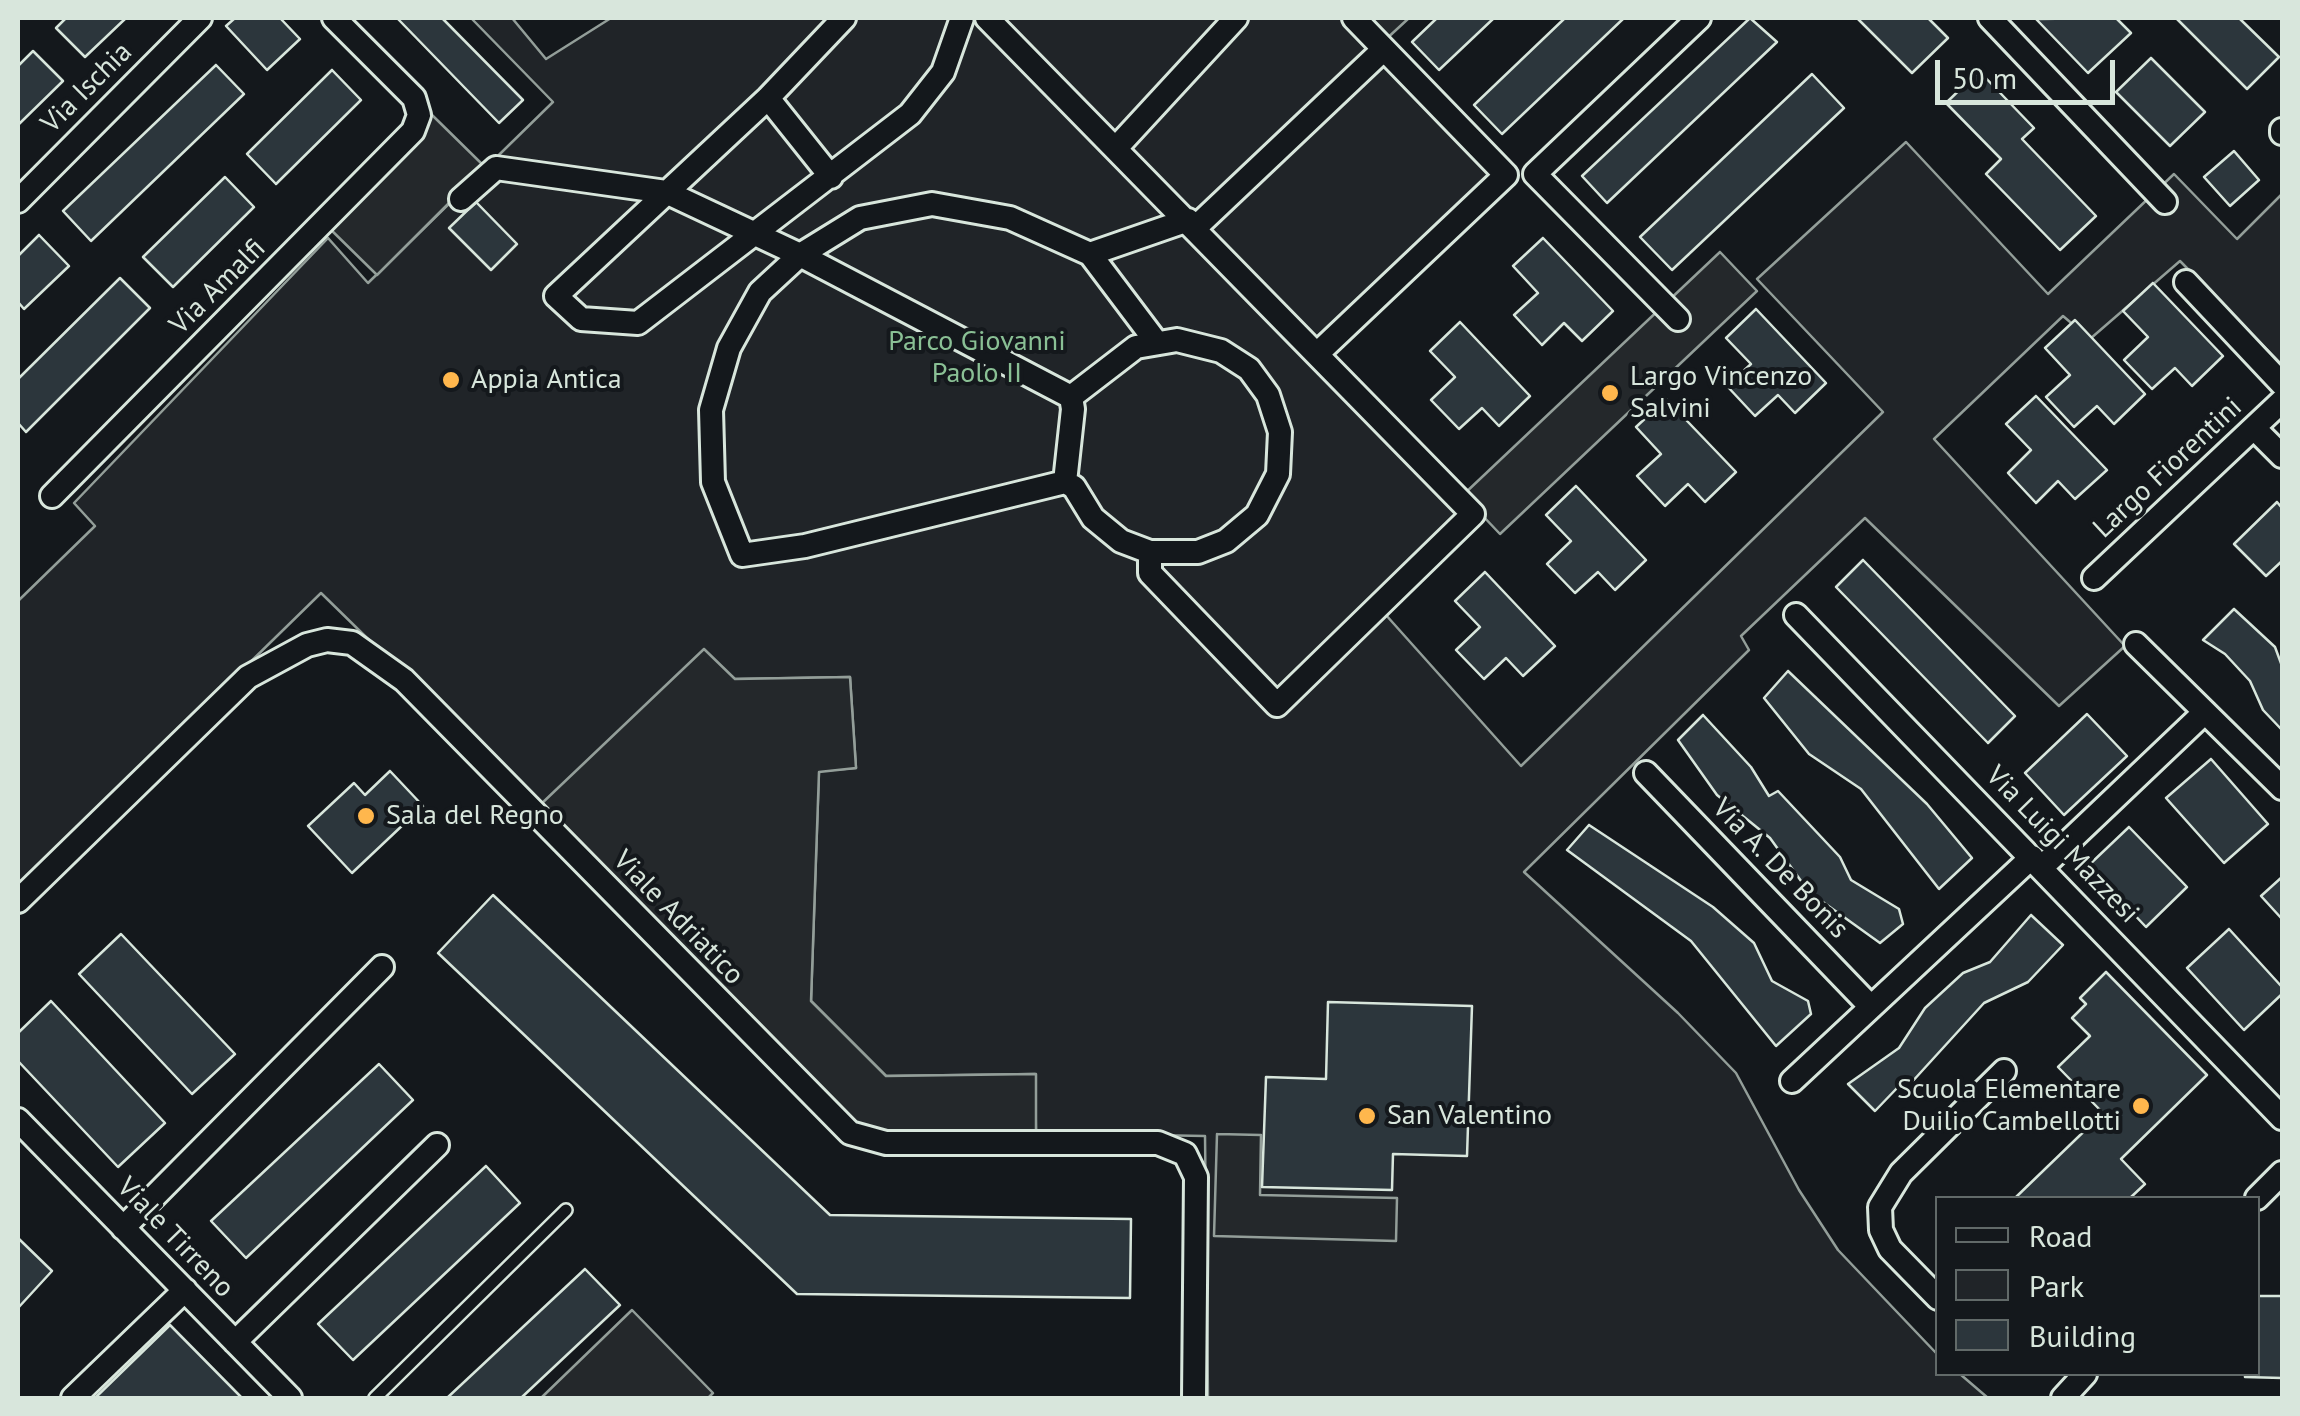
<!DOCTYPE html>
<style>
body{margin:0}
#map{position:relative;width:2300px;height:1416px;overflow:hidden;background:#14181c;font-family:"PT Sans",sans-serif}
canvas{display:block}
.frame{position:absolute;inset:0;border:20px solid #d8e6dc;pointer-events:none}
.legend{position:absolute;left:1935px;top:1196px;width:325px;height:180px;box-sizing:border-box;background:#14181c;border:2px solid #626a69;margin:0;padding:12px 18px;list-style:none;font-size:30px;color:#d8e6dc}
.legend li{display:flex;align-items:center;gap:20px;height:50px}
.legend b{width:50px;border:2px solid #626a69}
.scale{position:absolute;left:1935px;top:60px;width:180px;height:45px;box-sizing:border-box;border:5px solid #d8e6dc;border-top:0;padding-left:12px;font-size:30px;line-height:35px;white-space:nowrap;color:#d8e6dc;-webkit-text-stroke:8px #14181c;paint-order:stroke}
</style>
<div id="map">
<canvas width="2300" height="1416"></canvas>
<div class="frame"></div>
<ul class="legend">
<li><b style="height:12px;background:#14181c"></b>Road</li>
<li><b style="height:28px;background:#202428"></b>Park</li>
<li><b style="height:28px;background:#2c363c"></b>Building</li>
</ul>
<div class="scale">50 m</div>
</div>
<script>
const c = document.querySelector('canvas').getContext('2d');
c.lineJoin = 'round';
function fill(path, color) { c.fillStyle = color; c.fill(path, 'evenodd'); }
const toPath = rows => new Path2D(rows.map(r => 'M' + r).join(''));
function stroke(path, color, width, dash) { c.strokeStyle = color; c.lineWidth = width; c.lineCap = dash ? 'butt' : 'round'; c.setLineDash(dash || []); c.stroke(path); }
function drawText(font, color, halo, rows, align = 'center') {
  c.font = font + ' "PT Sans",sans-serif'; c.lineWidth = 8; c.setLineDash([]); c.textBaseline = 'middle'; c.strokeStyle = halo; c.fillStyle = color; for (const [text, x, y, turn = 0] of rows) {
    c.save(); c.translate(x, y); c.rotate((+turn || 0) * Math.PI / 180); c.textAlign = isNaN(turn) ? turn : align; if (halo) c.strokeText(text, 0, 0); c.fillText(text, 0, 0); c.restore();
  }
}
const green = toPath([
 [471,18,512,18,546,59,611,18,1354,18,1506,175,1318,353,1473,514,1377,605,1521,766,1883,412,1757,279,1906,142,2048,294,2174,174,2237,239,2282,194,2282,365,2180,261,2090,339,2063,316,1934,439,2125,646,2059,706,1865,518,1741,636,1749,650,1524,872,1678,1013,1736,1073,1799,1190,1838,1250,1937,1354,1938,1374,1960,1374,1988,1398,1208,1398,1205,1136,1036,1133,1035,1074,886,1076,811,1001,819,771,856,768,850,677,735,679,539,806,321,593,18,889,18,601,95,526,74,503,328,238,368,283,553,102,471,18]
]);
fill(green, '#202428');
stroke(green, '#939e99', 2.5);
const parking = toPath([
 [1359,18,1409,18,1383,42,1359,18],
 [431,114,485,167,377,275,324,223,431,114],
 [1720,252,1757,291,1500,534,1463,495,1720,252],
 [704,649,735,679,850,677,856,768,819,772,811,1001,886,1076,1036,1074,1036,1133,858,1135,539,806,704,649],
 [1217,1134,1261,1135,1260,1195,1397,1198,1396,1241,1214,1236,1217,1134],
 [632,1310,713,1393,708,1398,541,1398,632,1310]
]);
fill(parking, '#24282b');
stroke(parking, '#939e99', 2.5);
const building = toPath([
 [66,18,126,18,85,57,56,28,66,18],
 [235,18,280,18,300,39,267,70,226,26,235,18],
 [397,18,442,18,523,100,499,123,397,18],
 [1437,18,1494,18,1439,70,1412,42,1437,18],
 [1565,18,1624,18,1502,134,1474,105,1565,18],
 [1750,18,1777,42,1607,203,1582,176,1750,18],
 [1857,18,1928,18,1948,38,1912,73,1857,18],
 [2116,18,2131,33,2088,73,2036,19,2116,18],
 [2176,18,2239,18,2279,57,2247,89,2176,18],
 [33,51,63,81,18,125,18,66,33,51],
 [2151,58,2205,112,2170,146,2116,92,2151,58],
 [216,65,244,94,91,241,63,211,216,65],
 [332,70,361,100,276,184,247,154,332,70],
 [1979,71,2034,128,2022,139,2096,216,2060,250,1986,174,2001,159,1946,103,1979,71],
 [1812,74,1844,108,1672,270,1640,237,1812,74],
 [2234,151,2259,180,2230,206,2204,177,2234,151],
 [225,177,254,207,173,287,143,257,225,177],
 [476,202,517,244,491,270,449,228,476,202],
 [39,235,69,266,24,309,18,302,18,256,39,235],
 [1543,238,1613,311,1582,341,1564,323,1542,345,1514,315,1538,293,1513,266,1543,238],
 [120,278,150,308,26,432,18,423,18,379,120,278],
 [2153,283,2223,356,2192,386,2175,368,2152,389,2124,360,2148,337,2123,311,2153,283],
 [1756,309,1826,383,1795,413,1778,395,1755,416,1727,386,1751,364,1726,338,1756,309],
 [2075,320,2145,394,2114,424,2097,406,2074,427,2046,397,2070,375,2045,348,2075,320],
 [1460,322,1530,396,1499,426,1482,408,1459,429,1431,400,1455,377,1430,351,1460,322],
 [2036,396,2107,470,2075,499,2058,481,2036,503,2008,473,2031,450,2006,424,2036,396],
 [1666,399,1736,472,1705,502,1688,484,1665,506,1637,476,1661,454,1636,427,1666,399],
 [1576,486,1646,560,1615,590,1598,572,1575,593,1547,564,1571,541,1546,515,1576,486],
 [2277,502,2282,508,2282,561,2266,576,2234,544,2277,502],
 [1863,560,2015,716,1988,743,1836,587,1863,560],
 [1485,572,1555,646,1523,676,1506,658,1484,679,1456,650,1480,627,1455,601,1485,572],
 [2234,609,2275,647,2282,666,2282,730,2263,710,2250,681,2225,654,2203,640,2234,609],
 [1788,671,1927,804,1972,858,1939,889,1861,789,1809,754,1764,698,1788,671],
 [2087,714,2127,756,2064,815,2025,773,2087,714],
 [1703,715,1751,767,1769,796,1778,791,1840,857,1851,880,1899,909,1903,924,1880,943,1809,892,1770,838,1717,795,1678,740,1703,715],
 [2211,759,2268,824,2224,863,2166,798,2211,759],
 [390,771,423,806,352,873,308,826,354,783,365,795,390,771],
 [1589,825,1713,907,1754,943,1772,981,1808,1001,1811,1014,1776,1046,1691,941,1567,850,1589,825],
 [2129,827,2187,887,2146,927,2088,866,2129,827],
 [2282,877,2282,919,2261,896,2282,877],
 [493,895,830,1215,1131,1219,1130,1298,797,1294,438,953,493,895],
 [2031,915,2063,945,2028,982,1984,1003,1911,1083,1899,1086,1875,1111,1848,1084,1899,1048,1925,1008,1963,973,1990,962,2031,915],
 [2229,929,2282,987,2282,994,2244,1030,2187,968,2229,929],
 [121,934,235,1054,192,1094,79,974,121,934],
 [2106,972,2207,1075,2121,1159,2145,1184,2130,1198,2015,1198,2103,1113,2058,1067,2090,1036,2072,1018,2086,1004,2080,998,2106,972],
 [51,1001,165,1123,118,1167,18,1061,18,1033,51,1001],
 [1328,1002,1472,1006,1467,1156,1393,1154,1392,1190,1262,1187,1266,1077,1326,1079,1328,1002],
 [379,1064,413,1100,246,1258,211,1221,379,1064],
 [486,1166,520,1203,353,1360,318,1324,486,1166],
 [18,1238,52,1271,18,1308,18,1238],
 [585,1269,620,1305,521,1398,447,1398,585,1269],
 [2258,1296,2282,1296,2282,1378,2245,1377,2245,1374,2258,1374,2258,1296],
 [170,1325,242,1398,95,1398,170,1325]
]);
fill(building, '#2c363c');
stroke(building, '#d8e6dc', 2.5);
const lane = toPath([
 [375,1398,566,1210]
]);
const street = toPath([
 [844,18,768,98,556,296,581,319,638,323,910,114,943,72,962,18],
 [987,18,1473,514,1277,705,1150,573,1150,552],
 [1990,18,2165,202],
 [768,98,831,177],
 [2282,130,2282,133],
 [1117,147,1236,18],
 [461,199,496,168,666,192,800,255,1071,397],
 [18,201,200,18],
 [1196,227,1384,49],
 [1090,254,1188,220],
 [2186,282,2282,384],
 [1678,319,1535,174,1699,18],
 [1177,340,1221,351,1249,369,1268,395,1280,432,1278,474,1257,515,1226,541,1198,552,1150,552,1121,541,1093,518,1074,487,1065,482,1073,409,1071,397,1136,347,1177,340],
 [1318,353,1506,175,1354,18],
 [2255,429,2282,456],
 [1065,482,805,546,742,555,713,482,711,410,729,348,760,292,800,255,860,218,932,204,1010,218,1090,254,1157,343],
 [52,496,413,131,419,115,414,98,334,18],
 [2094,578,2282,401],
 [1796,615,2282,1118],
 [2136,644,2282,788],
 [1646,773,1871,1007],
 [2042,867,2205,712],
 [18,901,248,677,307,645,327,640,352,643,404,680,850,1133,886,1143,1158,1143,1185,1154,1196,1177,1194,1398],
 [1792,1081,2032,857],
 [18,1120,290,1398],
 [2257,1198,2282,1173],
 [123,1228,382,967],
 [1938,1298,1890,1249,1881,1230,1880,1207,1901,1173,2004,1071],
 [235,1342,437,1145],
 [73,1398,185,1290],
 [2063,1398,2085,1374]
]);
stroke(lane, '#d8e6dc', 16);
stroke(street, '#d8e6dc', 28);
stroke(lane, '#14181c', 11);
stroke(street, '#14181c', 22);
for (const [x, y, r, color] of [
 [451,380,10,"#ffb74d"],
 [1610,393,10,"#ffb74d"],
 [366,816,10,"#ffb74d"],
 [2141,1106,10,"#ffb74d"],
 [1367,1116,10,"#ffb74d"]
]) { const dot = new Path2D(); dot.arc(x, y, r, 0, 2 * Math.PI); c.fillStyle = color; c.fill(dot); stroke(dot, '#14181c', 4); }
drawText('28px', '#d8e6dc', '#14181c', [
 ["Via Ischia",87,88,-45],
 ["Via Amalfi",218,287,-45],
 ["Largo Fiorentini",2168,468,-43],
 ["Via Luigi Mazzesi",2062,845,46],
 ["Via A. De Bonis",1780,869,46],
 ["Viale Adriatico",678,918,46],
 ["Viale Tirreno",175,1238,46]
]);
drawText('28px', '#8ac095', '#14181c', [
 ["Parco Giovanni",977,342],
 ["Paolo II",977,374]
]);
drawText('28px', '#d8e6dc', '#14181c', [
 ["Largo Vincenzo",1630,377],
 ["Salvini",1630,409],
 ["Appia Antica",471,380],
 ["Sala del Regno",386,816],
 ["Scuola Elementare",2121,1090,"right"],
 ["Duilio Cambellotti",2121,1122,"right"],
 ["San Valentino",1387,1116]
], 'left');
</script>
